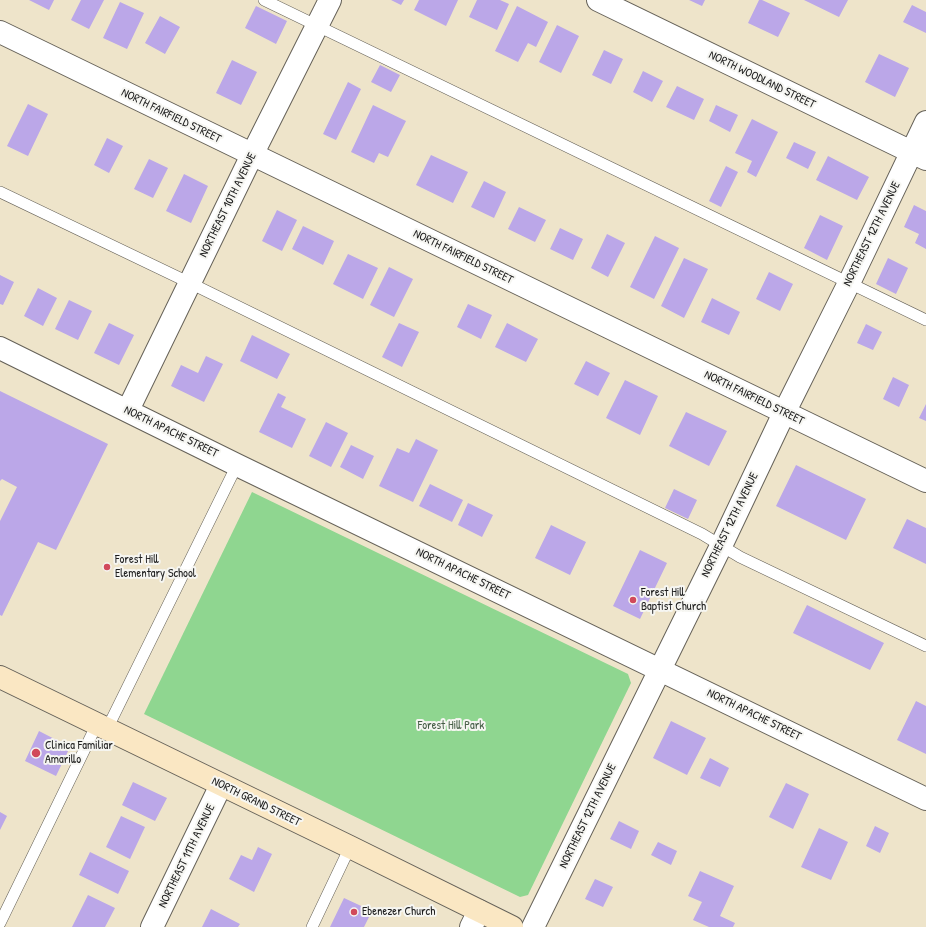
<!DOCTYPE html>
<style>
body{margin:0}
canvas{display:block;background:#eee4ca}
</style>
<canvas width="926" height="927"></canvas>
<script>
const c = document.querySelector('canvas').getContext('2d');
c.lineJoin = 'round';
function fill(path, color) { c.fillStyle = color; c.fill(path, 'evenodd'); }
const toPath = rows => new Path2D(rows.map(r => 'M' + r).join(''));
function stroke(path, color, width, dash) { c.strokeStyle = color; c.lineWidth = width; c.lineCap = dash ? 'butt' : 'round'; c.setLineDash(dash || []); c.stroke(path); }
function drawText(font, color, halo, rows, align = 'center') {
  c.font = font + ' "Patrick Hand",sans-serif'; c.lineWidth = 4; c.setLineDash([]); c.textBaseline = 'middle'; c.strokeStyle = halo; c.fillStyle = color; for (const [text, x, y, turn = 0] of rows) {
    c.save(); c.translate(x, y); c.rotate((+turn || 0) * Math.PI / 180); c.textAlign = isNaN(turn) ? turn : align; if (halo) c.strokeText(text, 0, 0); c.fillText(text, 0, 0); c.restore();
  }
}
fill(toPath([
 [252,492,628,674,631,683,528,895,520,897,144,714]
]), '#8fd690');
fill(toPath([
 [29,0,54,0,49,10],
 [81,0,104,0,89,29,71,20],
 [391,0,404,0,401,5],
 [419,0,458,0,446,26,414,10],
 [477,0,500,0,509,4,497,30,469,17],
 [689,0,705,0,702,6],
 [759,0,762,0,790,13,778,37,748,23],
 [804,0,848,0,839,17],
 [120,2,144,13,127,49,103,38],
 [912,5,926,12,926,33,903,22],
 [256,6,287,21,276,44,245,28],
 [517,6,548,22,536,47,528,43,518,62,495,51],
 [160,16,180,27,165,54,145,43],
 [557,25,579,36,561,73,539,62],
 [604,50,623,59,611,84,592,75],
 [879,54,909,68,895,97,865,82],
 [232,60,257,72,241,105,216,93],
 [380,65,400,75,391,92,371,82],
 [643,71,663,81,652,102,633,92],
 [348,82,361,89,336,140,323,134],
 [677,86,704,99,694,120,666,107],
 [28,104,48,114,28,156,7,146],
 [373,105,406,121,388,157,379,153,374,163,351,152],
 [716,105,738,115,730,132,709,121],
 [752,119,778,132,756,177,747,172,752,161,735,153],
 [107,138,123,146,109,173,94,165],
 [794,142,816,152,808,169,786,158],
 [431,155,468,172,453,203,416,185],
 [828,156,869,177,857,200,816,180],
 [149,159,168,168,153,198,134,189],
 [726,166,738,172,721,207,709,201],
 [184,174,208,186,191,223,166,211],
 [484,181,506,192,494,218,471,207],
 [914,205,926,211,926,249,915,243,919,234,904,227],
 [519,207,546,220,535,242,508,229],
 [277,210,297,220,282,251,262,241],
 [820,215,843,226,827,260,804,248],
 [303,226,334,241,323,265,292,249],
 [560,228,583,239,573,260,550,249],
 [607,234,625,243,608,277,591,268],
 [655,236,679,248,654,299,630,287],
 [348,254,378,268,363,299,333,284],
 [684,258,708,269,684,318,661,306],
 [888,258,908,268,896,294,876,284],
 [389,267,413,279,394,317,370,305],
 [769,272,793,284,780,311,756,299],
 [0,275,14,282,3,305,0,304],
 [38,288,57,298,43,326,24,316],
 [712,298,740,312,729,335,701,322],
 [69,300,92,311,78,340,55,329],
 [468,304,492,315,481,339,457,327],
 [109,323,134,335,119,365,94,353],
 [399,323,419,332,402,367,382,357],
 [507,323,538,339,526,362,495,347],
 [866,324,882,332,873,350,857,343],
 [252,335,290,354,277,379,240,361],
 [206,356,223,364,204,402,171,386,181,365,198,373],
 [586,361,610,373,598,396,574,384],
 [893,377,909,385,899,407,883,399],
 [625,380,658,396,640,435,606,418],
 [0,391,108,444,56,550,38,542,2,616,0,615,0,521,17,487,2,479,0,481],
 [278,393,286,397,281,407,306,419,292,448,259,432],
 [926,404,926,421,919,418],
 [686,412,727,431,709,466,669,446],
 [326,422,348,433,331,467,309,456],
 [416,439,438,450,413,502,379,486,397,448,409,453],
 [351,445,374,456,363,479,340,467],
 [796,465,866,499,846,540,776,506],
 [430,484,463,500,452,522,419,506],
 [674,489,697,500,688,519,665,508],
 [468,503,493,515,482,537,458,525],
 [907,519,926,528,926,564,893,548],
 [551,525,586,542,570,575,535,558],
 [640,550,667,563,640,619,613,606],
 [807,605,884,643,870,670,793,633],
 [916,701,926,706,926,754,897,740],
 [671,721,706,738,687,775,653,758],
 [39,731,70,747,56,776,25,761],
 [710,758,729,768,720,787,700,778],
 [133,782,167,798,155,821,122,805],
 [786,783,809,794,793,829,769,817],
 [0,812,7,816,0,830],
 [121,816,145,827,130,859,106,847],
 [619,821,639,831,631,849,610,839],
 [875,826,889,833,880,853,866,846],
 [819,828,848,842,831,880,801,867],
 [658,842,677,851,671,865,651,855],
 [258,847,272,854,254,892,229,879,241,855,252,860],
 [90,852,129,871,118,894,79,875],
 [700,871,734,886,720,916,735,923,733,927,709,927,693,920,702,902,688,896],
 [595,879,613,887,603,907,585,899],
 [88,895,115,908,105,927,72,927],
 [344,898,372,911,364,927,330,927],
 [211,909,240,924,238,927,202,927]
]), '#bba7e8');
const lane = toPath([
 [264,0,926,320],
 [0,192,190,283,702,534,740,557,926,646],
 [107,729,237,465],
 [0,923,97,724],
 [312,927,350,847]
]);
const street = toPath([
 [598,0,926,159],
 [0,32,926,481],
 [0,348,237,465,926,799],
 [128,410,252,155,330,0],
 [152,927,221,785],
 [471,927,479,911],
 [533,927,721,546,784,413,849,283,926,122]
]);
const secondary = toPath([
 [0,677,350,847,512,927]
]);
stroke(lane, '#666259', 12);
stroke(street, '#666259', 24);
stroke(secondary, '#666259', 24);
stroke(lane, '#fff', 11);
stroke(street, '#fff', 22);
stroke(secondary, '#fae7c3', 22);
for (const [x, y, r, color] of [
 [107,567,4,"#d1495b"],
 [633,600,4,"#d1495b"],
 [36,753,5,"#d1495b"],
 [354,912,4,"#d1495b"]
]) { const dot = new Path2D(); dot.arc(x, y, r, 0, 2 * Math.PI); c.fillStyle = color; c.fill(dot); stroke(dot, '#f6f6f2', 1.5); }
drawText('12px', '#1c1c1c', '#f6f6f2', [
 ["NORTH WOODLAND STREET",762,80,26],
 ["NORTH FAIRFIELD STREET",171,116,26],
 ["NORTHEAST 10TH AVENUE",228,205,-64],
 ["NORTHEAST 12TH AVENUE",872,234,-64],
 ["NORTH FAIRFIELD STREET",463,257,26],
 ["NORTH FAIRFIELD STREET",754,398,26],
 ["NORTH APACHE STREET",171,432,26],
 ["NORTHEAST 12TH AVENUE",730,525,-64],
 ["NORTH APACHE STREET",463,574,26],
 ["NORTH APACHE STREET",754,715,26],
 ["NORTH GRAND STREET",256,802,26],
 ["NORTHEAST 12TH AVENUE",588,816,-64],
 ["NORTHEAST 11TH AVENUE",187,856,-64]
]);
drawText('12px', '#1c1c1c', '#f6f6f2', [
 ["Forest Hill",115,560],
 ["Elementary School",115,574],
 ["Forest Hill",641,593],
 ["Baptist Church",641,607],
 ["Clinica Familiar",45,746],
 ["Amarillo",45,760],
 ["Ebenezer Church",362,912]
], 'left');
drawText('12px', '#445d45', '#f6f6f2', [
 ["Forest Hill Park",451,726]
]);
</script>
